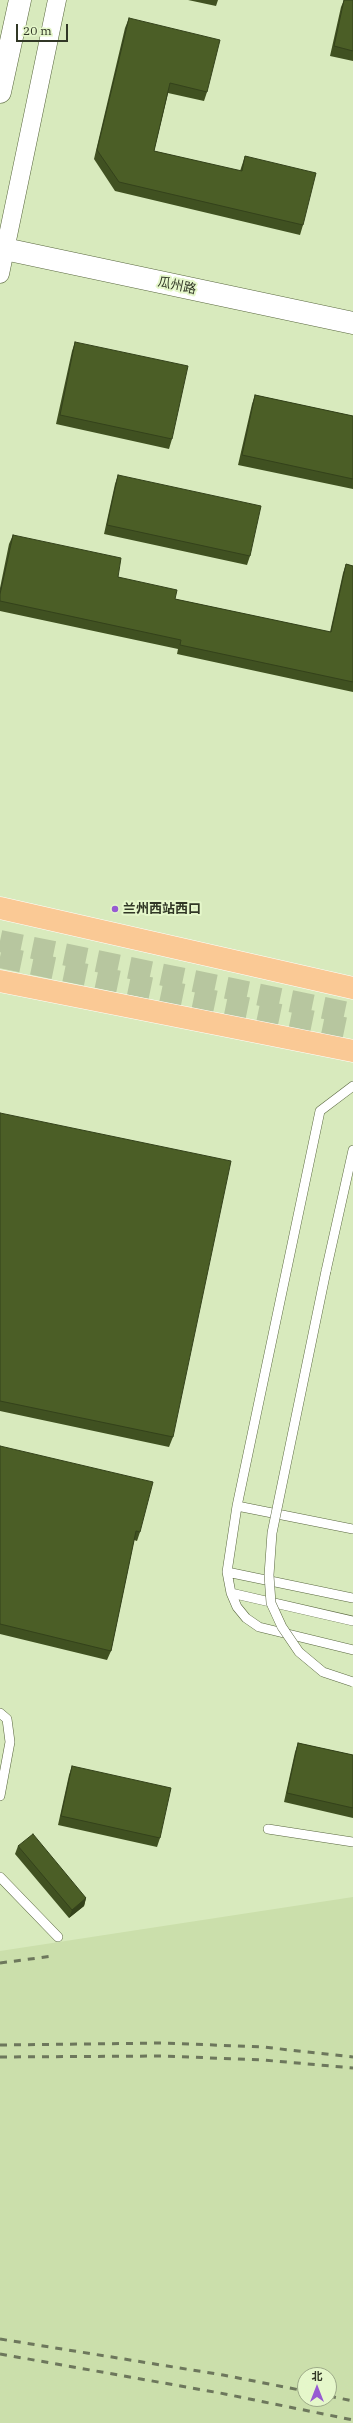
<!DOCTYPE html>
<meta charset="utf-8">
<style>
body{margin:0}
#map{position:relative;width:353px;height:2423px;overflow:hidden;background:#d8eabd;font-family:"IBM Plex Serif","Noto Sans SC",serif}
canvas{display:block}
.north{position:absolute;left:297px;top:2367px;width:40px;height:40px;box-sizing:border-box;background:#e5f7ca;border:1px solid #9daa88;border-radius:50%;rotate:0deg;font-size:11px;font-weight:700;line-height:16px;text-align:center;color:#313726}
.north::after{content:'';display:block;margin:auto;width:14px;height:18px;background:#975bd2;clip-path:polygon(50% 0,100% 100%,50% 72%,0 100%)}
.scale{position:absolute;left:16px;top:24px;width:52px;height:18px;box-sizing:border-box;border:2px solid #313726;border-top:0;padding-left:5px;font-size:12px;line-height:14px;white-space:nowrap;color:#313726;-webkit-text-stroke:3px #e5f7ca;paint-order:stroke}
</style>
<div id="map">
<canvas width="353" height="2423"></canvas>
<div class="north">北</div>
<div class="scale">20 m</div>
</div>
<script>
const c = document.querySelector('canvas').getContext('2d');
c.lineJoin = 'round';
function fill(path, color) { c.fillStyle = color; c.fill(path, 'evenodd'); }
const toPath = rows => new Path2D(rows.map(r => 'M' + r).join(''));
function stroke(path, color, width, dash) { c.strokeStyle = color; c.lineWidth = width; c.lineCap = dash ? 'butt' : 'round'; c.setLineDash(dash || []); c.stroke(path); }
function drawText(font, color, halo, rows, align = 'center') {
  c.font = font + ' "IBM Plex Serif","Noto Sans SC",serif'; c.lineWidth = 4; c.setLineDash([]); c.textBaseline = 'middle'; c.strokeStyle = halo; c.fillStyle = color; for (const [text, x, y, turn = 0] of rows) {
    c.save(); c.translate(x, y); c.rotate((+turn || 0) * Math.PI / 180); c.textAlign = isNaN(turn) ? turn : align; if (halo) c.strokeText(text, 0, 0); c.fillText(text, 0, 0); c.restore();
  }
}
fill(toPath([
 [353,1897,353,2423,0,2423,0,1951],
 [305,2375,329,2375,329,2399,305,2399]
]), '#cbdfab');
stroke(toPath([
 [0,941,353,1014],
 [0,957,353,1030]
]), '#b7c69f', 22, [22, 11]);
const lane = toPath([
 [353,1086,320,1111,237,1506,227,1572,231,1593,237,1607,246,1618,259,1627,353,1650],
 [326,1271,353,1150],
 [237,1506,353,1529],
 [227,1572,353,1598],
 [231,1593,353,1621],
 [0,1713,7,1719,10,1742,0,1796],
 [268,1829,353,1842],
 [0,1877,58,1937]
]);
const street = toPath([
 [0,274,57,0]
]);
const secondary = toPath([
 [0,92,20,0],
 [0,248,353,323]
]);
const primary = toPath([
 [0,908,353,988],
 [0,981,353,1051]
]);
stroke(lane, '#59673f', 10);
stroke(street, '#59673f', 19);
stroke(secondary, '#59673f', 23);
stroke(primary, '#fff', 23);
stroke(lane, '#fff', 9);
stroke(street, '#fff', 18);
stroke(secondary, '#fff', 22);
stroke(primary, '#fac995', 22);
stroke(toPath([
 [0,1963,53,1956],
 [0,2045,164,2043,263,2047,353,2057],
 [0,2057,163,2056,263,2060,353,2068],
 [0,2339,223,2375,305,2391],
 [0,2354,220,2393,353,2420],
 [329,2396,353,2401]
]), '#6d775c', 3, [7, 7]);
const laneBridge = toPath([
 [326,1271,272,1533,269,1575,271,1603,282,1627,299,1652,323,1672,353,1682]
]);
stroke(laneBridge, '#59673f', 10, []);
stroke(laneBridge, '#fff', 9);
fill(toPath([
 [188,0,218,0,216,6],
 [344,0,353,0,353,61,330,56,341,7],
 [129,18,207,92,204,101,168,93,154,151,240,171,245,156,303,225,300,235,115,191,94,159,125,28],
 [75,342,172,439,169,449,56,424,72,351],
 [255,395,353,416,353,489,238,465,252,404],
 [118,475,250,556,247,565,104,534,115,484],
 [13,535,118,577,175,599,330,632,343,573,346,564,353,566,353,692,177,654,178,649,0,611,0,588,9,544],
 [0,1113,173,1437,169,1447,0,1411],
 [0,1446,140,1532,137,1541,134,1540,111,1651,107,1660,0,1634],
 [298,1743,353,1755,353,1818,284,1802,295,1752],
 [72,1766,160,1838,157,1847,58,1825,69,1775],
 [18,1846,86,1898,84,1906,69,1918,15,1854]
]), '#405121');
fill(toPath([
 [86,1898,84,1906,69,1918,72,1910]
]), '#34421b');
const building = toPath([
 [344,0,353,0,353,51,334,46,344,0],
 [129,18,220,40,207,92,170,83,154,151,242,171,245,156,316,173,303,225,119,182,97,150,129,18],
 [75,342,188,366,172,439,60,415,75,342],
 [255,395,353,416,353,479,242,455,255,395],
 [118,475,261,506,250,556,107,525,118,475],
 [13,535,121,558,118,577,177,590,175,599,331,632,346,564,353,566,353,682,180,645,181,640,0,601,0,594,13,535],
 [0,1113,231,1161,173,1437,0,1401,0,1113],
 [0,1446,153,1482,140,1532,136,1531,111,1651,0,1624,0,1446],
 [298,1743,353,1755,353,1808,287,1793,298,1743],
 [72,1766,171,1788,160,1838,61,1816,72,1766],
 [33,1834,86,1898,72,1910,18,1846,33,1834]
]);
fill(building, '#4b5e26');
stroke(building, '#34421b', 1);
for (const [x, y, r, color] of [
 [115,909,4,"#975bd2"]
]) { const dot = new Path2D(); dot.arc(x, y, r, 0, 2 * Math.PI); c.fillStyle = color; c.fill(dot); stroke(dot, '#e5f7ca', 1.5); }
drawText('13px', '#313726', '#e5f7ca', [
 ["瓜州路",177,286,12]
]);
drawText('bold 13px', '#313726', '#e5f7ca', [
 ["兰州西站西口",123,909]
], 'left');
</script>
